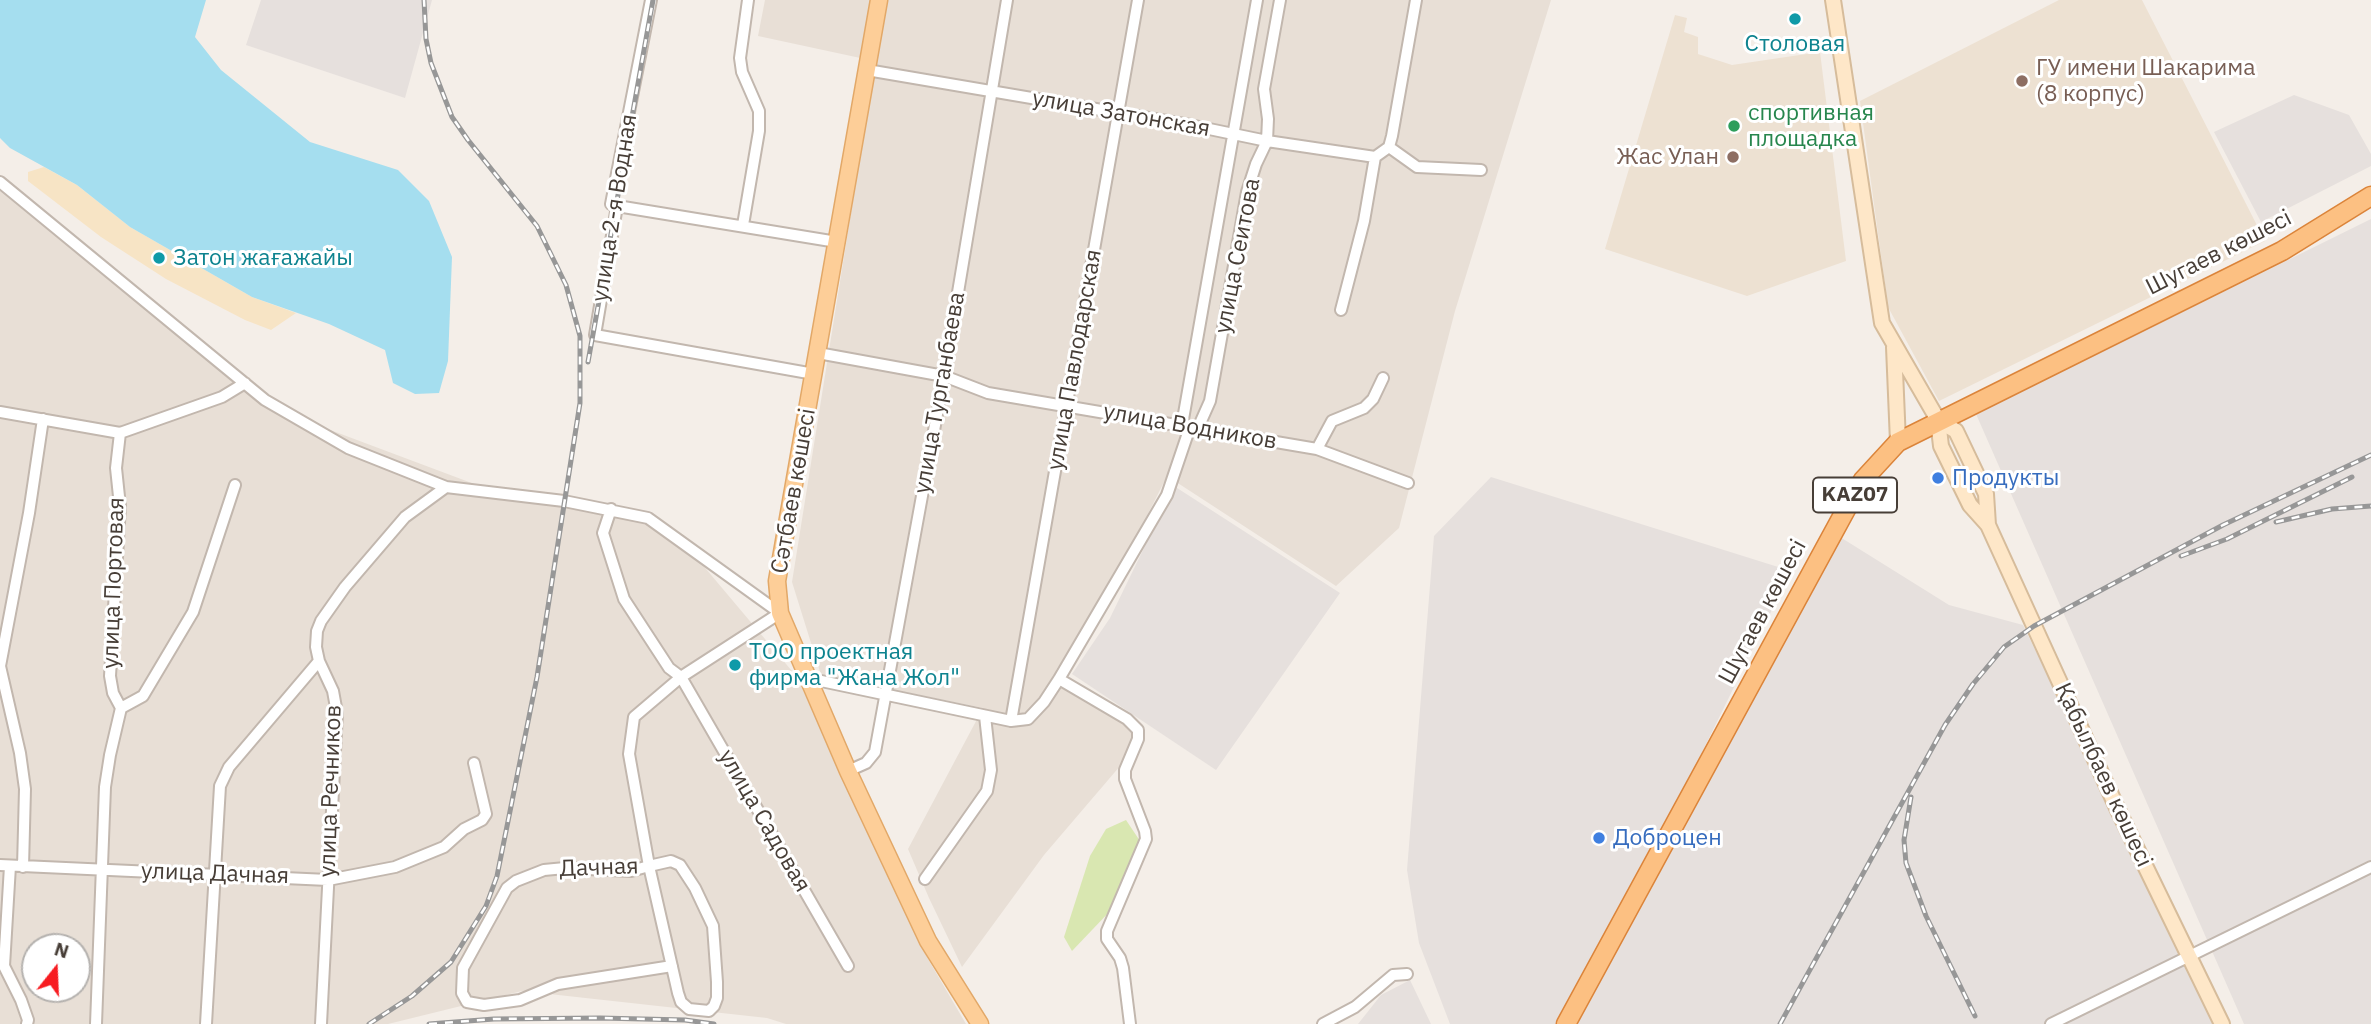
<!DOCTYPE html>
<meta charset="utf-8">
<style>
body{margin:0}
#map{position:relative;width:2371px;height:1024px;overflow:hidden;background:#f4eee8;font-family:"IBM Plex Sans",sans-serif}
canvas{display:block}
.north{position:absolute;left:21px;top:933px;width:70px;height:70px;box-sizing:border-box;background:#fff;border:2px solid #b5b2af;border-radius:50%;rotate:18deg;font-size:19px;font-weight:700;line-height:28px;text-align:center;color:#473e37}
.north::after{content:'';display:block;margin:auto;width:24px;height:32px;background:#f71c21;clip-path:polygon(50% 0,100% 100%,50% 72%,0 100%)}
</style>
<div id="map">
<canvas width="2371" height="1024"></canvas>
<div class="north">N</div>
</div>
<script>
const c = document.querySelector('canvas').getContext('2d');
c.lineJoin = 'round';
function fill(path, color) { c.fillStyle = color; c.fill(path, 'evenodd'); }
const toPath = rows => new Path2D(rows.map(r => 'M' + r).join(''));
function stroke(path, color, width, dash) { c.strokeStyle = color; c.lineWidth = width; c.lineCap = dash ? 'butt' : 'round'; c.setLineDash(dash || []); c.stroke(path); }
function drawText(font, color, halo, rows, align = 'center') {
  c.font = font + ' "IBM Plex Sans",sans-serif'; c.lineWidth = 6; c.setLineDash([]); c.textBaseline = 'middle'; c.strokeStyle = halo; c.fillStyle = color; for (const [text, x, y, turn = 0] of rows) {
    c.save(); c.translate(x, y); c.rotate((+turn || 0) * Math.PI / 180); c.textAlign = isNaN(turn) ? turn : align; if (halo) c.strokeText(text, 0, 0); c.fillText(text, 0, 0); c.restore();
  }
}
fill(toPath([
 [765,0,873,0,865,59,758,36],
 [885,0,1551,0,1455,311,1399,528,1336,586,1167,476,1103,604,1056,670,1144,738,1044,855,962,967,929,898,908,849,983,708,821,675,792,582],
 [0,183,269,407,493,491,643,518,701,563,797,677,928,959,966,1024,786,1024,767,1018,522,991,388,1024,0,1024],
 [35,947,77,947,77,989,35,989]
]), '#e8dfd6');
fill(toPath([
 [261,0,432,0,405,98,246,45],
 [2294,95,2349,115,2371,154,2371,166,2261,222,2214,132],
 [2371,219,2371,1024,2244,1024,1976,414],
 [1491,477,1791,571,1683,791,1559,1024,1450,1024,1419,943,1407,870,1434,536],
 [1174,486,1340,593,1216,770,1072,674,1110,618],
 [1840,537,1949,605,2023,625,2218,1024,1576,1024,1672,831],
 [1410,980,1431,1024,1358,1024,1381,995]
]), '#e6e0dd');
fill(toPath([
 [2059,0,2142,0,2265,241,1939,401,1888,307,1860,101],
 [1675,15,1687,18,1684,32,1698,37,1698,54,1732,65,1820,52,1846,261,1747,296,1605,249]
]), '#ede1d2');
fill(toPath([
 [1126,820,1142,844,1113,908,1072,951,1064,937,1090,856,1106,829]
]), '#d9e7b1');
fill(toPath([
 [44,167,77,185,130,227,252,297,296,313,271,330,245,320,166,279,101,237,28,181,28,172]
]), '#f7e4c5');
fill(toPath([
 [0,0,206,0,195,37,221,70,310,142,398,170,429,201,452,257,448,361,439,393,415,394,393,383,385,350,329,324,252,297,130,227,77,185,10,148,0,138]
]), '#a5deef');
const minor = toPath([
 [651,0,611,204,617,206,595,335,814,374],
 [867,70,1190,125,1267,141,1375,157],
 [1389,147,1417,167,1481,170],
 [0,182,265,400,348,448,446,487,564,501,648,518,780,613,681,677,634,717,629,754,649,866,678,993,681,1002,689,1009,709,1011,714,1006,717,998,717,982,713,926,695,888,680,865,671,861,649,866,631,871,565,868,544,870,516,881,507,888,463,968,462,993,467,1002,484,1005,520,1000,558,984,672,966],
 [617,206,837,242],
 [743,225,759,131,759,111,742,72,740,58,748,0],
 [1341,310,1364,221,1375,157,1389,147,1392,136,1416,0],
 [818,353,944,376,988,393,1317,449,1408,483],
 [0,412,120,433,222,397,245,383],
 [1182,425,1257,0],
 [1198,428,1210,401,1247,192,1256,164,1267,141,1268,119,1264,89,1280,0],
 [1317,449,1332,421,1364,408,1373,399,1383,378],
 [611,509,603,533,624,599,669,668,681,677,848,966],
 [807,678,1011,721,1028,719,1044,702,1059,679,1167,495,1190,427],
 [1059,679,1127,719,1138,730,1138,739,1125,770,1125,779,1145,831,1146,839,1107,931,1107,939,1120,958,1123,968,1130,1024],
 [121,708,143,696,193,612,235,485],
 [1011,721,1138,0],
 [848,771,866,763,875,752,944,376,1007,0],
 [0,865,328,880,395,867,444,847,464,829,482,820,486,814,474,763],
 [10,866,4,966,21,1000,28,1020,27,1024],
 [23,867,25,789,20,753,0,666,29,513,43,419],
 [925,879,987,791,991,770,985,716],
 [96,1024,105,787,110,755,121,708,113,693,110,676,120,506,116,468,120,433],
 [206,1024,220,786,229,767,319,661],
 [321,1024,337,713,333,691,319,661,316,647,317,631,321,621,345,587,405,517,446,487],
 [1323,1024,1355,1007,1393,975,1407,974],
 [2051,1024,2371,867]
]);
const secondary = toPath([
 [1833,0,1882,323,1938,420,1941,446,1970,505,1988,525,2118,810,2222,1024],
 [1894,347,1898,442],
 [1938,420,1956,431,1986,494,1988,525]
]);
const primary = toPath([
 [879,0,777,581,780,613,848,771,928,941,980,1024]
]);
const trunk = toPath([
 [1566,1024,1850,502,1863,480,1898,442,2282,251,2371,196]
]);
stroke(minor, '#c2b7ae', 14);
stroke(secondary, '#d6bc9b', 18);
stroke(primary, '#e2a868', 19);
stroke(trunk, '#db843a', 21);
stroke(minor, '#fff', 10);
stroke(secondary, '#fee7c8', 14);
stroke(primary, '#fdce98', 16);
stroke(trunk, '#fcc082', 18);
const rail = toPath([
 [588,362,653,0],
 [2276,522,2332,509,2371,506],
 [2181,556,2227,539,2352,477],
 [1911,797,1904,840,1906,863,1926,916,1975,1016],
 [369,1024,412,996,451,962,486,906,497,876,537,677,580,403,580,336,566,285,537,226,468,140,452,117,431,63,426,39,424,0],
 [429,1024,494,1019,600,1018,685,1020,714,1024],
 [1780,1024,1945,725,1973,684,2004,647,2034,626,2223,525,2371,455]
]);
stroke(rail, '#979797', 5);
stroke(rail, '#fff', 2.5, [8]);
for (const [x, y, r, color] of [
 [1795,19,7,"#0f9aa8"],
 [2022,81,7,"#8d6e63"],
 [1734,126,7,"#2e9e5b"],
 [1733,157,7,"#8d6e63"],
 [159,258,7,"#0f9aa8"],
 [1938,478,7,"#3f7fe0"],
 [735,665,7,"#0f9aa8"],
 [1599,838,7,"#3f7fe0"]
]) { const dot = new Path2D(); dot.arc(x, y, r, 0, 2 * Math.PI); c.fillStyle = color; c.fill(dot); stroke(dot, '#fff', 2.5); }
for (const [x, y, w] of [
 [1855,495,84]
]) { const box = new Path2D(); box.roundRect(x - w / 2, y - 17.5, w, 35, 5); c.fillStyle = '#fff'; c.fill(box); stroke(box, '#473e37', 2); }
drawText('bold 21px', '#473e37', null, [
 ["KAZ07",1855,495]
]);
drawText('23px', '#0d838f', '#fff', [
 ["Столовая",1795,44,"center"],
 ["Затон жағажайы",173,258],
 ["ТОО проектная",749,652],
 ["фирма \"Жана Жол\"",749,678]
], 'left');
drawText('23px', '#785e54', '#fff', [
 ["ГУ имени Шакарима",2036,68],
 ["(8 корпус)",2036,94],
 ["Жас Улан",1719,157,"right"]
], 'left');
drawText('23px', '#27864d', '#fff', [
 ["спортивная",1748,113],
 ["площадка",1748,139]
], 'left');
drawText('23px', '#473e37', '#fff', [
 ["улица Затонская",1121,114,10],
 ["улица 2-я Водная",615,208,-81],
 ["Шугаев көшесі",2219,253,-27],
 ["улица Сеитова",1238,256,-79],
 ["улица Павлодарская",1075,360,-80],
 ["улица Турганбаева",940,393,-80],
 ["улица Водников",1190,427,10],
 ["Сәтбаев көшесі",794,491,-80],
 ["улица Портовая",114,583,-88],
 ["Шугаев көшесі",1763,612,-62],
 ["Қабылбаев көшесі",2103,775,65],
 ["улица Речников",331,791,-88],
 ["улица Садовая",764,821,60],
 ["Дачная",599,868,-2],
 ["улица Дачная",215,874,2]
]);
drawText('23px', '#366cbe', '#fff', [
 ["Продукты",1952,478],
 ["Доброцен",1613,838]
], 'left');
</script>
